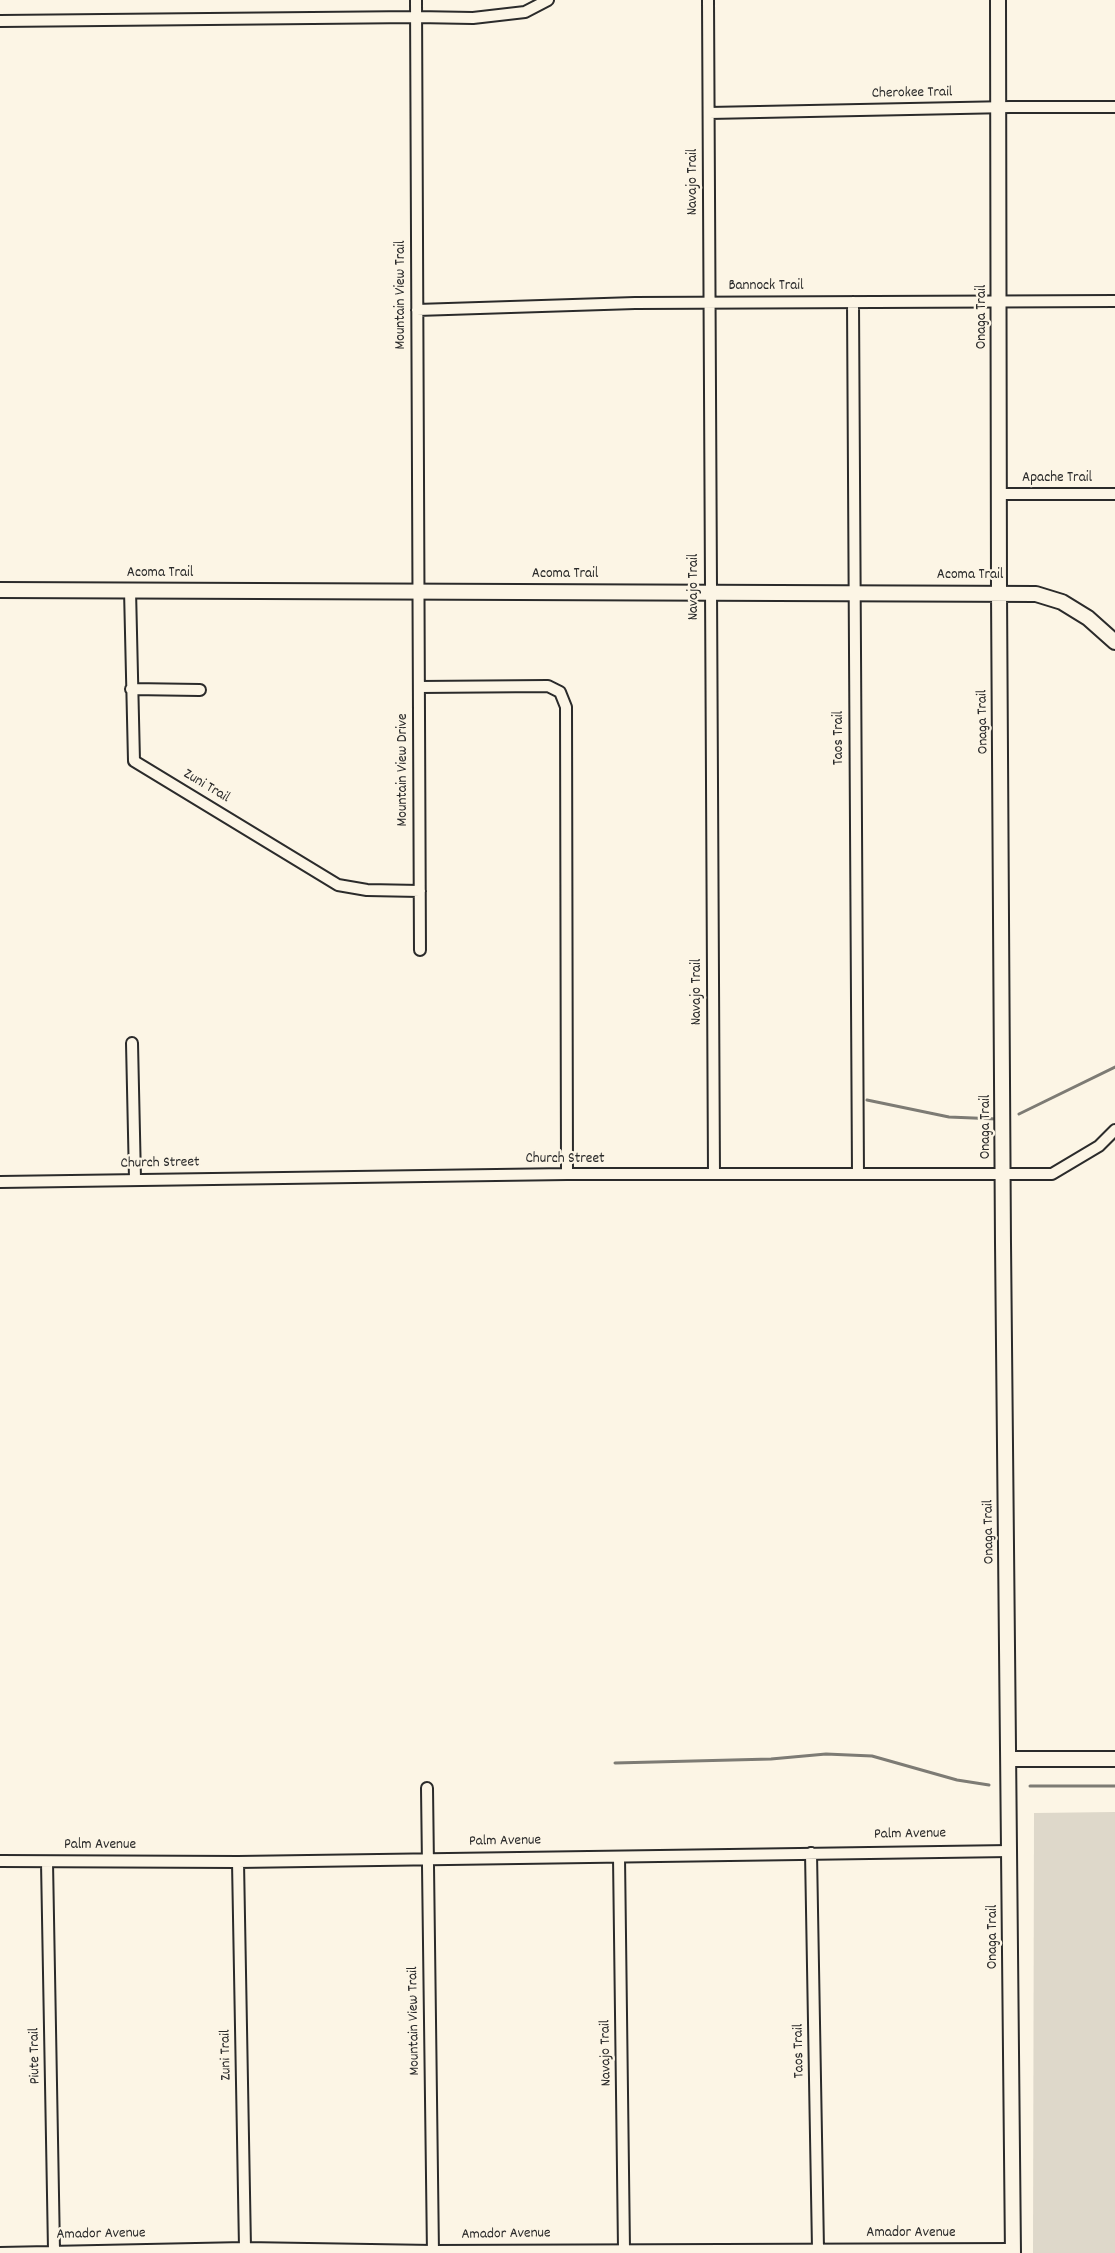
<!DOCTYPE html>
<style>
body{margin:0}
canvas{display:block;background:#fcf5e5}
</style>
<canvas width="1115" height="2253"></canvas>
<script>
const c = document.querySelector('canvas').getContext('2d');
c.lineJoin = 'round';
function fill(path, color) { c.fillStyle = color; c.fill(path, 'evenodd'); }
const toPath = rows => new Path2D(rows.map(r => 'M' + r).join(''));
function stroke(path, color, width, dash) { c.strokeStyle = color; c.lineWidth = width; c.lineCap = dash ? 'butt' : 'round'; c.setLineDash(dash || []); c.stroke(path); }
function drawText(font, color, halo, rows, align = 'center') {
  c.font = font + ' Dekko,sans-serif'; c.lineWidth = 4.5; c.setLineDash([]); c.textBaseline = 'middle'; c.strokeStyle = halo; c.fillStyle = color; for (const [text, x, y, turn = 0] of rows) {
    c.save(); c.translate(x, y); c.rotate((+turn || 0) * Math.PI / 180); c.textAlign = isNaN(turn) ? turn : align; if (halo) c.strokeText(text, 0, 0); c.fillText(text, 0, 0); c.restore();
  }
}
fill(toPath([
 [1115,1812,1115,2253,1033,2253,1034,1813]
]), '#ded8ca');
stroke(toPath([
 [867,1100,949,1117,997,1119],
 [1019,1114,1115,1067],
 [615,1763,771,1759,826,1754,872,1756,957,1780,989,1785],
 [1030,1786,1115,1786]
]), '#7d7b74', 3);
const street = toPath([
 [416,0,420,950],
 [708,0,714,1173],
 [0,21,416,17,473,18,525,12,548,0],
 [709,113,1010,107,1115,107],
 [853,302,858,1174],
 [417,310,635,303,1115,301],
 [999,494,1115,494],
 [130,590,134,761,338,885,367,890,420,891],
 [419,687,548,686,560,692,566,707,567,1174],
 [131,689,200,690],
 [132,1043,135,1179],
 [0,1182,567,1174,1052,1174,1099,1146,1115,1130],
 [427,1788,433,2253],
 [811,1853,818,2249],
 [619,1857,624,2249],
 [0,1861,238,1862,1010,1851],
 [47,1862,54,2250],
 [238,1862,245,2248],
 [0,2253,245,2248,433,2251,1013,2249]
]);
const secondary = toPath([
 [998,0,999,592,1003,1243,1013,2253],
 [0,590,1036,594,1062,602,1088,618,1115,642],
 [1009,1759,1115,1759]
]);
stroke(street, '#2b2b2b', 14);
stroke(secondary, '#2b2b2b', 18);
stroke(street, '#fcf5e5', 10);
stroke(secondary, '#fcf5e5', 14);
drawText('15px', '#2b2b2b', '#fcf5e5', [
 ["Cherokee Trail",912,94,-1],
 ["Navajo Trail",694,182,-90],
 ["Bannock Trail",766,287],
 ["Mountain View Trail",402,295,-90],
 ["Onaga Trail",983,317,-90],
 ["Apache Trail",1057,479],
 ["Acoma Trail",160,574],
 ["Acoma Trail",565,575],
 ["Acoma Trail",970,576],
 ["Navajo Trail",695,587,-90],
 ["Onaga Trail",984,722,-91],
 ["Taos Trail",840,738,-90],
 ["Mountain View Drive",404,770,-90],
 ["Zuni Trail",206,787,31],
 ["Navajo Trail",698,992,-90],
 ["Onaga Trail",987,1127,-90],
 ["Church Street",565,1160],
 ["Church Street",160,1164,-1],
 ["Onaga Trail",990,1532,-91],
 ["Palm Avenue",910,1835,-1],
 ["Palm Avenue",505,1842,-1],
 ["Palm Avenue",100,1846],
 ["Onaga Trail",994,1937,-90],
 ["Mountain View Trail",415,2021,-91],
 ["Taos Trail",800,2051,-91],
 ["Navajo Trail",607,2053,-91],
 ["Zuni Trail",227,2055,-91],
 ["Piute Trail",36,2056,-91],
 ["Amador Avenue",911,2234],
 ["Amador Avenue",101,2235,-1],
 ["Amador Avenue",506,2235,-1]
]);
</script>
